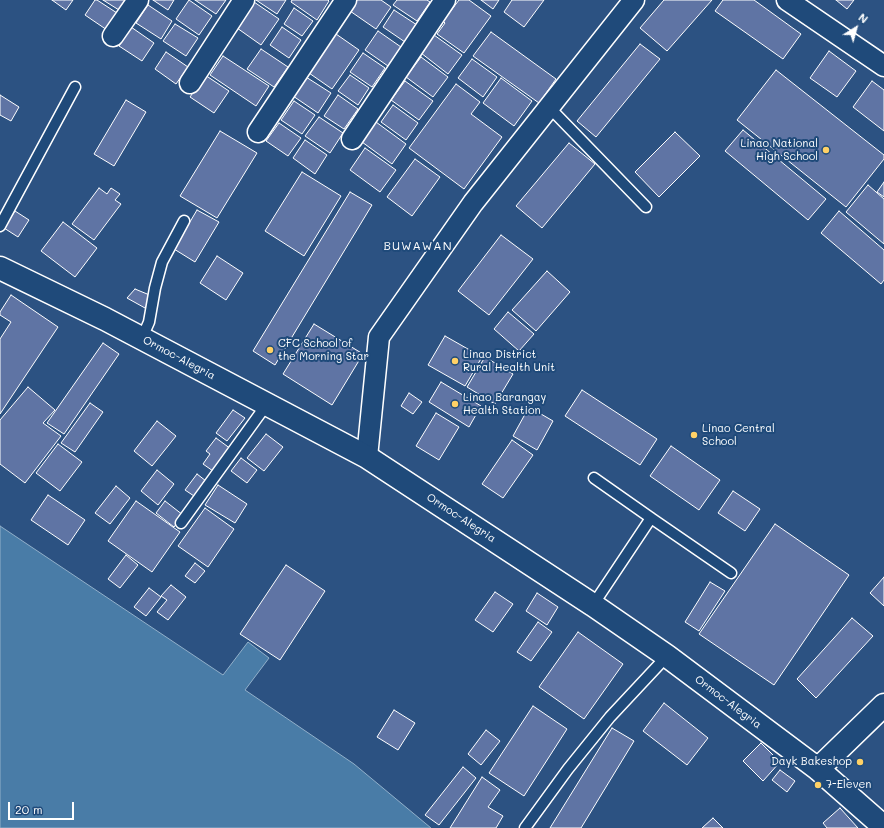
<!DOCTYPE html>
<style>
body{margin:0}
#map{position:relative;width:884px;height:828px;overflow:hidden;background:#2c5282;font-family:Mali,sans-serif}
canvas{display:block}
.north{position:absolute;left:836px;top:8px;width:40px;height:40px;-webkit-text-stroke:3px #1f4a7a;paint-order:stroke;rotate:37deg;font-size:11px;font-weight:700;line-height:16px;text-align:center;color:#fff}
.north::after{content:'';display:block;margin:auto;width:14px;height:18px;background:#fff;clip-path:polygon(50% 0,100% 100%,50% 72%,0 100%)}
.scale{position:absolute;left:8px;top:802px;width:66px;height:18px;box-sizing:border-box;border:2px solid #fff;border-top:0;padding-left:5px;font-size:12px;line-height:14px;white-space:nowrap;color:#fff;-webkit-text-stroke:3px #1f4a7a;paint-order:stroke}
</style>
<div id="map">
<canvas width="884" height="828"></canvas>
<div class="north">N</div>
<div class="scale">20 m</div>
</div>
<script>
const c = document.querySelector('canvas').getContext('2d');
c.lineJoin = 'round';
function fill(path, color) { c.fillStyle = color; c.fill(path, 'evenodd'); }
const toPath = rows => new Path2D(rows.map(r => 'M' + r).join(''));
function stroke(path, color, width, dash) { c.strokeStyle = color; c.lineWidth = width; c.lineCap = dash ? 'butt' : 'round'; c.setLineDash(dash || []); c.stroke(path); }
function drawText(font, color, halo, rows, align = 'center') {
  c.font = font + ' Mali,sans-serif'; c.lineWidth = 4; c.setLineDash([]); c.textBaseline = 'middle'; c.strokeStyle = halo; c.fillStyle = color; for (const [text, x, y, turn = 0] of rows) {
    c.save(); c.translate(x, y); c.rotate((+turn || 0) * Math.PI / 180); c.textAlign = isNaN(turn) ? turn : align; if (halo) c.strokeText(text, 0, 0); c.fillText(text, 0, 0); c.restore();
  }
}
const water = toPath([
 [0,526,223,675,248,642,269,658,245,690,354,764,431,828,0,828,0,526]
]);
fill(water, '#497ca7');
stroke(water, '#92b0ca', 1);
const building = toPath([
 [52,0,73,0,66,10,52,0],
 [95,0,97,0,117,13,107,30,85,15,95,0],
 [103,0,125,0,119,10,103,0],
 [153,0,174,0,168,10,153,0],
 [189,0,212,16,199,35,176,19,189,0],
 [195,0,226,0,216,14,195,0],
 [256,0,286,0,277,14,256,0],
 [292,0,328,0,329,1,317,20,291,2,292,0],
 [357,0,381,0,391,7,376,29,350,11,357,0],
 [397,0,427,0,430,2,417,21,393,5,397,0],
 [459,0,469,0,491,16,464,53,437,34,445,23,443,21,459,0],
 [481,0,499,0,493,9,481,0],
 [512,0,544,0,524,27,504,12,512,0],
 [664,0,712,0,667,51,640,28,664,0],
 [723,0,754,0,801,34,783,59,715,11,723,0],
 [836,0,854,0,847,9,836,0],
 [254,2,279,19,261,45,237,28,254,2],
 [148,5,172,21,161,39,136,23,148,5],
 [294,8,313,21,302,36,284,24,294,8],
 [394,10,417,25,405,42,383,27,394,10],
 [175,24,198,38,186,56,163,41,175,24],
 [131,27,154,43,142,61,119,46,131,27],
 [282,27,301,40,289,58,270,45,282,27],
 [378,31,401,47,388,66,365,50,378,31],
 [491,32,556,79,539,103,473,56,491,32],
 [336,34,359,50,332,89,309,73,336,34],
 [434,35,462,55,448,74,421,53,434,35],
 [640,44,660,59,596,137,577,121,640,44],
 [261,49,288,67,274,87,247,69,261,49],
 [829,51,856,71,837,97,810,78,829,51],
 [166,52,188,67,176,84,155,69,166,52],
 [363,53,385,68,372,87,350,72,363,53],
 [223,56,269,86,256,106,210,75,223,56],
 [421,57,448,77,433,97,406,77,421,57],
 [472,59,497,77,483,97,458,78,472,59],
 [776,70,884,155,884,159,846,207,737,120,776,70],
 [205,75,229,91,214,113,190,97,205,75],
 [350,75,369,88,358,105,338,91,350,75],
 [306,77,331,93,318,113,293,96,306,77],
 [501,78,532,101,514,126,483,103,501,78],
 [405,81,433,101,419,120,391,100,405,81],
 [872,81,884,90,884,131,853,107,872,81],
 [456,84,480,102,471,114,502,137,464,189,409,148,456,84],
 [0,95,19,107,11,121,0,115,0,95],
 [338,95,358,109,344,129,324,116,338,95],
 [126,100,146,112,114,166,94,154,126,100],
 [294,101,315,115,302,134,281,120,294,101],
 [393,105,418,123,406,140,381,122,393,105],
 [319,117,343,133,330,153,305,136,319,117],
 [376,122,406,144,392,164,362,142,376,122],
 [279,123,301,138,288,156,266,141,279,123],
 [743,130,826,199,808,220,725,151,743,130],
 [220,131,257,153,217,218,180,196,220,131],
 [675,132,700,156,659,197,635,172,675,132],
 [305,140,327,155,315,174,293,158,305,140],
 [569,143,595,164,542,228,516,206,569,143],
 [365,148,396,170,380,192,350,170,365,148],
 [415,159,440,177,412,216,387,197,415,159],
 [302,172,341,196,304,256,265,231,302,172],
 [884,182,884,197,877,192,884,182],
 [868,185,884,199,884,244,846,212,868,185],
 [99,188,107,194,111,188,120,194,115,200,121,204,94,240,72,224,99,188],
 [350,192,372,205,275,365,253,351,350,192],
 [197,210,219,222,195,262,174,249,197,210],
 [15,211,29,220,18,237,4,228,15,211],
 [839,211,884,250,884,280,881,284,821,233,839,211],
 [63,222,97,248,75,277,41,251,63,222],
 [501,235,533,259,489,315,458,291,501,235],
 [217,256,243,273,226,300,200,283,217,256],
 [547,271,570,292,536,331,512,310,547,271],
 [135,289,152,296,145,308,127,298,135,289],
 [11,295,58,327,0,414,0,339,11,322,0,315,0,312,11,295],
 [508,312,534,334,519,351,494,329,508,312],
 [314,324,363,354,332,405,283,374,314,324],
 [445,336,482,357,465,386,428,365,445,336],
 [103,343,119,354,64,434,47,423,103,343],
 [485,357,513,374,495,404,467,387,485,357],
 [441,382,481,406,469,427,429,402,441,382],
 [28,387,55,410,43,423,61,436,25,483,0,464,0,420,28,387],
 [582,390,657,439,640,465,565,416,582,390],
 [409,393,422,402,413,414,401,406,409,393],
 [90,403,103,412,75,452,61,443,90,403],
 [529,407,553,421,537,450,513,436,529,407],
 [233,410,245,418,227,441,216,433,233,410],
 [436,413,459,427,439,460,416,446,436,413],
 [157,421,176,436,152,466,134,451,157,421],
 [266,434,283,447,264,471,247,458,266,434],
 [216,438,231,449,213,471,203,464,210,454,206,451,216,438],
 [512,440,533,455,503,498,482,484,512,440],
 [58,444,82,462,60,491,36,473,58,444],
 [671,446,720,480,699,510,650,476,671,446],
 [241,458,257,470,247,483,231,471,241,458],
 [157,470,174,484,158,505,141,491,157,470],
 [197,474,206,481,194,496,185,490,197,474],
 [218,485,247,504,235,523,205,505,218,485],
 [116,486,130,498,110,524,95,513,116,486],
 [733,491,760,509,745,531,718,513,733,491],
 [48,495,85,520,68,545,31,520,48,495],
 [136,501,180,532,152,572,108,541,136,501],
 [165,501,183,515,174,527,156,513,165,501],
 [205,508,234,529,208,567,178,546,205,508],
 [775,524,849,575,774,685,699,634,775,524],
 [126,555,138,565,120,588,108,579,126,555],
 [195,563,205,571,195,583,185,576,195,563],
 [286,565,325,591,280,660,240,634,286,565],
 [884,577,884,606,870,593,884,577],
 [710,582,725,591,699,631,685,622,710,582],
 [171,585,186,597,168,620,157,612,167,600,161,596,171,585],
 [149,588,161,597,146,616,134,607,149,588],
 [495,592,513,604,493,632,475,620,495,592],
 [537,593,558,607,547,625,526,611,537,593],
 [852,618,873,636,816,698,797,679,852,618],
 [538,622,552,632,531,661,517,652,538,622],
 [578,632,623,664,584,719,539,687,578,632],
 [664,703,708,738,687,765,643,731,664,703],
 [533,706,567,729,524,796,489,773,533,706],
 [394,710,415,723,398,750,377,737,394,710],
 [612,728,634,741,581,828,550,828,612,728],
 [486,730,500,741,481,765,468,754,486,730],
 [761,743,780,762,763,781,743,761,761,743],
 [463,767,476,778,439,825,425,815,463,767],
 [780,770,795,781,787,792,772,780,780,770],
 [482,777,500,790,488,807,503,816,496,828,450,828,482,777],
 [840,808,858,828,827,828,823,823,840,808],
 [713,818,723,828,702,828,713,818]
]);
fill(building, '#5f74a4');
stroke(building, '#fff', 1);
const lane = toPath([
 [549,107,646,207],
 [0,226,75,87],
 [142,338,149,322,155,288,162,262,184,221],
 [594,478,651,518],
 [181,523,267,404],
 [593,605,651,518,731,573],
 [525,828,568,769,610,717,667,656]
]);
const street = toPath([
 [787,0,884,66],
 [113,36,138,0],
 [190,83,244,0],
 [258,132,346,0],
 [352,139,445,0],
 [367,457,379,337,473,203,634,0]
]);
const secondary = toPath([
 [0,268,105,319,367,457,593,605,667,656,818,769,884,827],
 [818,769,884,705]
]);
stroke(lane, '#fff', 13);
stroke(street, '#fff', 23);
stroke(secondary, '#fff', 25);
stroke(lane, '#1f4a7a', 10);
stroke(street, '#1f4a7a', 20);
stroke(secondary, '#1f4a7a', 22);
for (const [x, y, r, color] of [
 [826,150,4,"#ffd166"],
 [270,350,4,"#ffd166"],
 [455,361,4,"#ffd166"],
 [455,404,4,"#ffd166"],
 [694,435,4,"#ffd166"],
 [860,762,4,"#ffd166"],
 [818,785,4,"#ffd166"]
]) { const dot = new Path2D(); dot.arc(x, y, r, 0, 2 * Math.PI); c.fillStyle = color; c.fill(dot); stroke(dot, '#1f4a7a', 1.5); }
drawText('11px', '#fff', '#1f4a7a', [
 ["Linao National",818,144,"right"],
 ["High School",818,157,"right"],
 ["CFC School of",278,344],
 ["the Morning Star",278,357],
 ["Linao District",463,355],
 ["Rural Health Unit",463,368],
 ["Linao Barangay",463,398],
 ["Health Station",463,411],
 ["Linao Central",702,429],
 ["School",702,442],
 ["Dayk Bakeshop",852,762,"right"],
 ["7-Eleven",826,785]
], 'left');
drawText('11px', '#fff', '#1f4a7a', [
 ["Ormoc-Alegria",179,358,28],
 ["Ormoc-Alegria",461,518,33],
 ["Ormoc-Alegria",728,702,37]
]);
c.letterSpacing = '1px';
drawText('12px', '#fff', '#1f4a7a', [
 ["BUWAWAN",418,246]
]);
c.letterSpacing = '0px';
</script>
